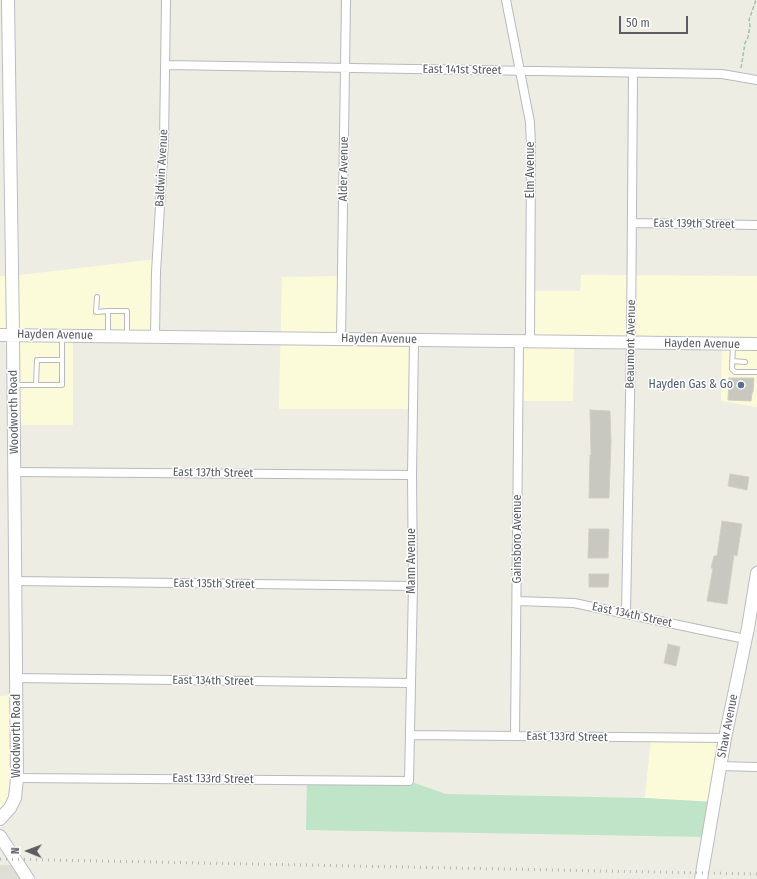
<!DOCTYPE html>
<style>
body{margin:0}
#map{position:relative;width:757px;height:879px;overflow:hidden;background:#eeede3;font-family:"Fira Sans Condensed",sans-serif}
canvas{display:block}
.north{position:absolute;left:8px;top:831px;width:40px;height:40px;-webkit-text-stroke:3px #fff;paint-order:stroke;rotate:271deg;font-size:11px;font-weight:700;line-height:16px;text-align:center;color:#5b5d63}
.north::after{content:'';display:block;margin:auto;width:14px;height:18px;background:#5b5d63;clip-path:polygon(50% 0,100% 100%,50% 72%,0 100%)}
.scale{position:absolute;left:619px;top:16px;width:69px;height:18px;box-sizing:border-box;border:2px solid #5b5d63;border-top:0;padding-left:5px;font-size:12px;line-height:14px;white-space:nowrap;color:#5b5d63;-webkit-text-stroke:3px #fff;paint-order:stroke}
</style>
<div id="map">
<canvas width="757" height="879"></canvas>
<div class="north">N</div>
<div class="scale">50 m</div>
</div>
<script>
const c = document.querySelector('canvas').getContext('2d');
c.lineJoin = 'round';
function fill(path, color) { c.fillStyle = color; c.fill(path, 'evenodd'); }
const toPath = rows => new Path2D(rows.map(r => 'M' + r).join(''));
function stroke(path, color, width, dash) { c.strokeStyle = color; c.lineWidth = width; c.lineCap = dash ? 'butt' : 'round'; c.setLineDash(dash || []); c.stroke(path); }
function drawText(font, color, halo, rows, align = 'center') {
  c.font = font + ' "Fira Sans Condensed",sans-serif'; c.lineWidth = 3; c.setLineDash([]); c.textBaseline = 'middle'; c.strokeStyle = halo; c.fillStyle = color; for (const [text, x, y, turn = 0] of rows) {
    c.save(); c.translate(x, y); c.rotate((+turn || 0) * Math.PI / 180); c.textAlign = isNaN(turn) ? turn : align; if (halo) c.strokeText(text, 0, 0); c.fillText(text, 0, 0); c.restore();
  }
}
fill(toPath([
 [157,259,155,337,73,336,73,425,14,425,13,335,0,335,0,276,11,276],
 [581,275,757,276,757,407,721,401,722,344,574,343,573,401,519,401,519,342,530,342,531,291,580,291],
 [342,276,342,339,414,340,413,409,279,409,282,277],
 [16,695,17,778,0,819,0,696],
 [651,738,725,738,714,802,645,798]
]), '#fcfbd9');
fill(toPath([
 [0,865,20,865,28,879,0,879]
]), '#dfdfd8');
fill(toPath([
 [307,780,409,781,446,794,645,798,714,802,708,837,306,830]
]), '#c0e4c8');
const building = toPath([
 [729,378,754,378,753,392,752,393,751,401,728,400,729,378],
 [590,410,610,411,611,442,609,498,589,498,590,455,591,455,590,410],
 [730,474,749,477,747,490,728,486,730,474],
 [722,521,742,524,737,556,734,555,727,604,707,601,713,568,711,568,714,556,717,556,722,521],
 [589,529,609,529,608,558,588,558,589,529],
 [589,574,609,574,608,587,589,587,589,574],
 [668,644,680,647,676,666,664,663,668,644]
]);
fill(building, '#c8c8c0');
stroke(building, '#d2d0c2', 1);
const lane = toPath([
 [97,297,96,312,108,311],
 [108,334,108,311,127,311,127,334],
 [733,344,732,369,735,372,757,372],
 [732,361,745,362],
 [14,385,62,385,62,338],
 [36,385,37,360,62,360]
]);
const street = toPath([
 [506,0,530,122,531,146,530,342],
 [166,65,722,74,757,80],
 [632,223,757,225],
 [155,337,156,272,164,141,166,0],
 [341,339,346,0],
 [14,472,412,475],
 [15,581,413,586],
 [517,601,574,603,745,639],
 [626,614,631,343,633,73],
 [16,678,410,683],
 [410,735,725,738],
 [515,736,519,342],
 [720,766,757,767],
 [17,778,409,781,413,586,412,475,414,340]
]);
const secondary = toPath([
 [0,335,757,344],
 [0,819,10,808,15,798,17,778,13,335,8,0],
 [0,836,28,879],
 [701,879,725,738,748,628,757,573]
]);
stroke(lane, '#b8babf', 6);
stroke(street, '#b8babf', 10);
stroke(secondary, '#bcbdc4', 14);
stroke(toPath([
 [741,68,745,43,748,37,750,26,749,20,756,0]
]), '#9ac5af', 1.5, [4, 2]);
stroke(lane, '#fff', 4);
stroke(street, '#fff', 8);
stroke(secondary, '#fff', 12);
stroke(toPath([
 [0,859,757,874]
]), '#b6b6b7', 3, [1, 5]);
for (const [x, y, r, color] of [
 [741,385,4,"#5c6f8a"]
]) { const dot = new Path2D(); dot.arc(x, y, r, 0, 2 * Math.PI); c.fillStyle = color; c.fill(dot); stroke(dot, '#fff', 1.5); }
drawText('12px', '#5b5d63', '#fff', [
 ["East 141st Street",462,70,1],
 ["Baldwin Avenue",162,168,-87],
 ["Alder Avenue",344,169,-89],
 ["Elm Avenue",531,170,-90],
 ["East 139th Street",694,224,1],
 ["Hayden Avenue",55,335,1],
 ["Hayden Avenue",379,339,1],
 ["Beaumont Avenue",631,344,-89],
 ["Hayden Avenue",702,344,1],
 ["Woodworth Road",14,412,-91],
 ["East 137th Street",213,473,1],
 ["Gainsboro Avenue",518,539,-90],
 ["Mann Avenue",412,561,-90],
 ["East 135th Street",214,584,1],
 ["East 134th Street",632,615,12],
 ["East 134th Street",213,681,1],
 ["Shaw Avenue",728,726,-79],
 ["Woodworth Road",17,736,-90],
 ["East 133rd Street",567,737,1],
 ["East 133rd Street",213,779,1]
]);
drawText('12px', '#4e5e75', '#fff', [
 ["Hayden Gas & Go",733,385]
], 'right');
</script>
